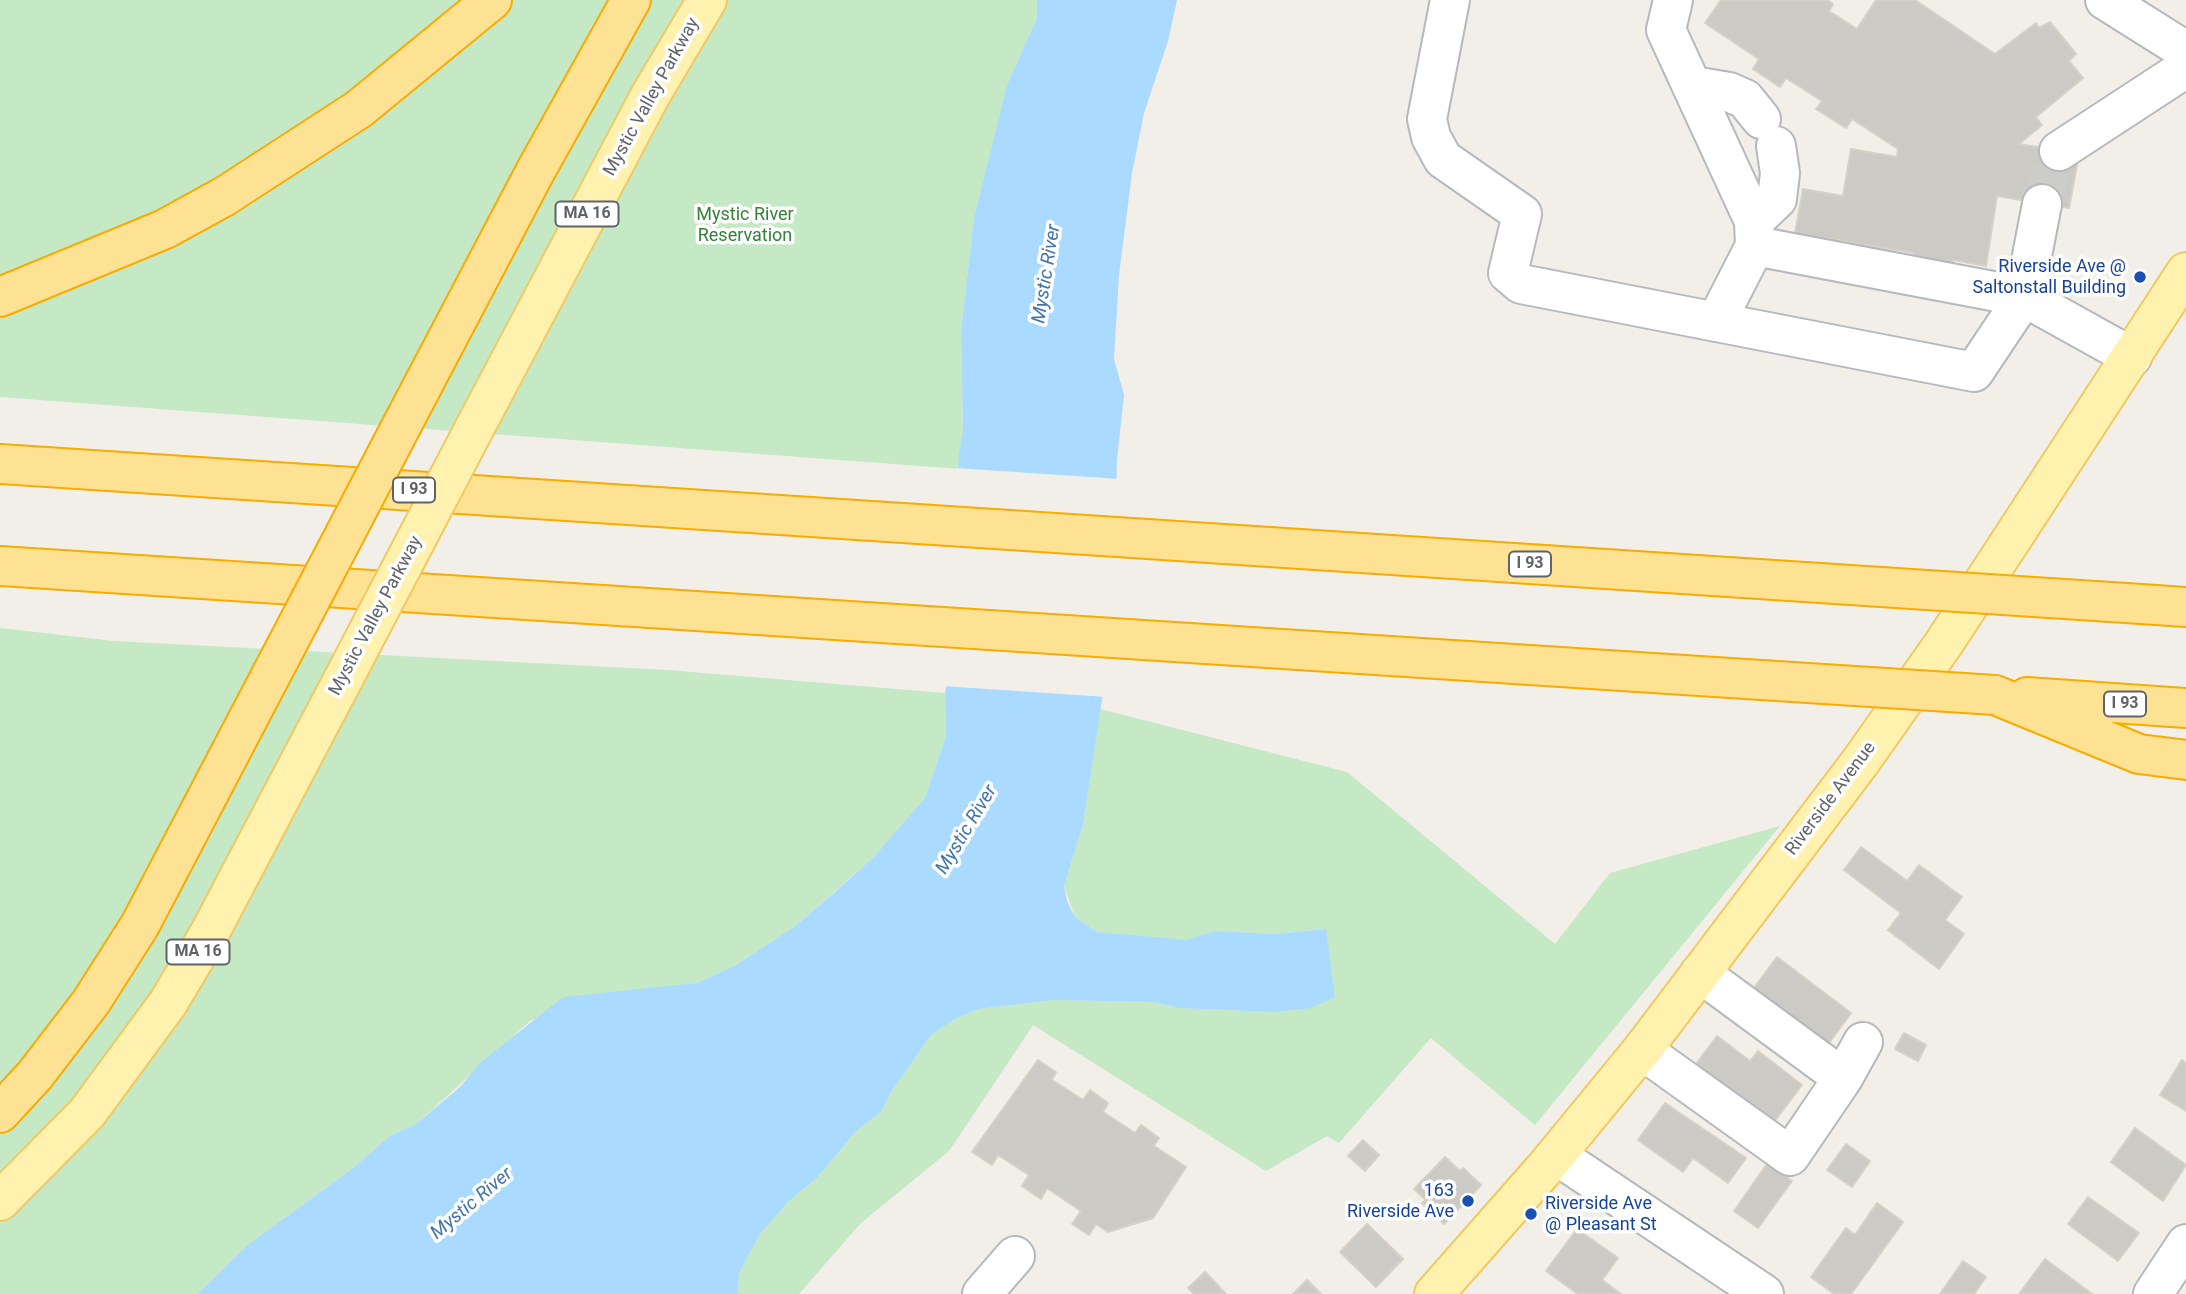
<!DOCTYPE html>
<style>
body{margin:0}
canvas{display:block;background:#f1efe8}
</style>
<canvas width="2186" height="1294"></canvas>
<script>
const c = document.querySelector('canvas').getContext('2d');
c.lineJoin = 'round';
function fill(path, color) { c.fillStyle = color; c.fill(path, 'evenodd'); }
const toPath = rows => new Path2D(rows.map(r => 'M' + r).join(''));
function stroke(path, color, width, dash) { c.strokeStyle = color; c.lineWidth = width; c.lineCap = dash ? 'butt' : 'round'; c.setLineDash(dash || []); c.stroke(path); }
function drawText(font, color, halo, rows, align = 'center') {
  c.font = font + ' Roboto,sans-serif'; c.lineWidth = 7; c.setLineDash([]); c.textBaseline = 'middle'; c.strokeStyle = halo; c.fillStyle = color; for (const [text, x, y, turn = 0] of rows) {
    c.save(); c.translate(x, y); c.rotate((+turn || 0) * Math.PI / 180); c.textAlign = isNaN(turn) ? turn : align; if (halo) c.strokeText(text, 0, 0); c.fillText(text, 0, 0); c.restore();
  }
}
fill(toPath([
 [0,0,1037,0,1037,18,1007,85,974,218,961,331,963,430,960,469,0,397],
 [0,628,114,641,667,670,945,693,946,736,925,798,907,821,875,856,794,927,736,965,697,983,602,995,530,1021,416,1124,390,1136,353,1168,249,1244,197,1294,0,1294],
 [1100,709,1347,772,1555,944,1610,873,1780,826,1535,1125,1431,1038,1339,1143,1327,1136,1266,1171,1033,1025,949,1151,861,1223,799,1294,738,1294,739,1273,760,1234,790,1200,817,1178,856,1131,882,1111,891,1092,931,1035,955,1019,978,1009,1054,1000,1153,1002,1181,1008,1273,1012,1325,929,1274,934,1216,931,1186,941,1097,932,1075,917,1064,886,1083,825]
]), '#c5e8c5');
fill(toPath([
 [1037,0,1177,0,1168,41,1144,113,1132,173,1119,275,1114,359,1124,395,1117,460,1114,557,1107,587,1105,679,1083,825,1064,886,1067,901,1075,917,1097,932,1186,940,1216,931,1274,934,1326,929,1335,997,1311,1008,1273,1012,1180,1008,1153,1002,1054,1000,978,1009,955,1019,931,1035,891,1092,882,1111,856,1131,817,1178,790,1200,760,1234,739,1273,738,1294,197,1294,249,1244,353,1168,390,1136,416,1124,460,1087,480,1063,563,997,697,983,736,965,794,927,836,891,875,856,925,798,946,736,945,693,954,643,959,455,963,430,961,331,974,218,1007,85,1037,18]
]), '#aadaff');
fill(toPath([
 [956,468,1120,479,1117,557,1110,587,1113,644,1106,697,943,686,953,612]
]), '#f1efe8');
const building = toPath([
 [1721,0,1827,0,1833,4,1829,11,1857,29,1876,0,1915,0,1995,54,2036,23,2039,28,2050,22,2076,54,2069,61,2083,78,2036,117,2042,125,2019,144,2079,154,2069,208,1997,196,1986,266,1953,260,1951,269,1912,262,1914,253,1795,233,1803,189,1843,196,1851,149,1897,157,1898,149,1852,119,1846,128,1816,109,1822,101,1786,78,1780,87,1753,69,1759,59,1705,23,1721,0],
 [1861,847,1907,881,1919,865,1962,897,1945,920,1964,934,1939,969,1888,930,1901,913,1844,870,1861,847],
 [1777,957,1851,1013,1818,1058,1748,996,1777,957],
 [1904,1033,1926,1045,1918,1061,1895,1049,1904,1033],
 [1717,1036,1750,1061,1758,1051,1802,1085,1765,1134,1687,1076,1717,1036],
 [1038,1060,1056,1072,1052,1080,1083,1100,1090,1090,1108,1103,1103,1112,1135,1133,1141,1125,1159,1138,1154,1146,1186,1167,1153,1218,1108,1232,1096,1224,1089,1235,1072,1224,1081,1211,1047,1188,1041,1199,1022,1186,1029,1175,998,1155,992,1165,972,1152,1038,1060],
 [2182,1060,2186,1063,2186,1111,2160,1095,2182,1060],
 [1665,1103,1746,1158,1728,1183,1693,1158,1683,1172,1638,1140,1665,1103],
 [2135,1128,2186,1165,2163,1201,2111,1162,2135,1128],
 [1363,1140,1379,1155,1365,1171,1348,1156,1363,1140],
 [1846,1144,1870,1161,1852,1187,1827,1170,1846,1144],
 [1445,1157,1460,1171,1463,1168,1481,1185,1444,1224,1422,1203,1426,1200,1414,1189,1445,1157],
 [1767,1164,1792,1181,1758,1228,1734,1211,1767,1164],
 [2088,1197,2139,1233,2118,1261,2068,1224,2088,1197],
 [1877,1203,1903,1222,1851,1294,1834,1294,1811,1277,1846,1228,1855,1235,1877,1203],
 [1367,1224,1403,1259,1376,1287,1340,1252,1367,1224],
 [1577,1229,1618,1258,1602,1280,1621,1294,1578,1294,1546,1271,1577,1229],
 [2045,1259,2092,1294,2019,1294,2045,1259],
 [1963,1261,1986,1277,1974,1294,1940,1294,1963,1261],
 [1205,1272,1226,1294,1194,1294,1188,1288,1205,1272],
 [1307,1280,1321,1294,1293,1294,1307,1280]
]);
fill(building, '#cccac5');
stroke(building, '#d6d1c6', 2);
stroke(toPath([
 [2042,204,2059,151]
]), '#ccccc8', 38, [38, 19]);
const minor = toPath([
 [1450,0,1427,119,1431,137,1443,159,1522,214,1508,273,1521,284,1974,372,2024,297,2042,204],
 [1673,0,1666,30,1754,221,1755,246,2024,297,2132,357],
 [2105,0,2186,51],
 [1693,86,1729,92,1745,99,1761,119],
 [2059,151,2186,68],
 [1754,221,1777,199,1780,173,1776,146],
 [1716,322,1755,246],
 [1700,973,1843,1078,1863,1042],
 [1642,1050,1790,1156,1843,1078],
 [1556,1155,1764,1294],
 [982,1294,1015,1256],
 [2153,1294,2186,1244]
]);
const major = toPath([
 [473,431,650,96,707,0],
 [0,1201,87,1113,168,1003,209,934,348,670],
 [1434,1294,1545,1168,1642,1050,1861,761,1944,643,2186,272]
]);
const highway = toPath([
 [0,297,165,229,225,196,359,109,492,0],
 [403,423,535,172,631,0],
 [0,464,1820,583],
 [0,566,1746,679],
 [2141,604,2186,607],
 [1995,695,2139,754,2186,760],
 [2027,697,2186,708],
 [0,1113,35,1075,91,1002,140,925,280,658]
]);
stroke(minor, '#b5b8bc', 42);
stroke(major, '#f2c960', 42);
stroke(highway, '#f9ab00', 42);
stroke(minor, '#fff', 38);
stroke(major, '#fff2af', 38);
stroke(highway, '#fde293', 38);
const majorBridge = toPath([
 [348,670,473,431]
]);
const highwayBridge = toPath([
 [1820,583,2141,604],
 [280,658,403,423],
 [1746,679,1995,695]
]);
stroke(majorBridge, '#f2c960', 42, []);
stroke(highwayBridge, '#f9ab00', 42, []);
stroke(majorBridge, '#fff2af', 38);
stroke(highwayBridge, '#fde293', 38);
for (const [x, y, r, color] of [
 [2140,277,7,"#1a4fb4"],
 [1468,1201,7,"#1a4fb4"],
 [1531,1214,7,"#1a4fb4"]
]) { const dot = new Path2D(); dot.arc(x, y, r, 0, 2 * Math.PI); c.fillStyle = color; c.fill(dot); stroke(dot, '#fff', 2.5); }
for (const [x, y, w] of [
 [587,214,63],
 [414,490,42],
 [1530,564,42],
 [2125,704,42],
 [198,952,63]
]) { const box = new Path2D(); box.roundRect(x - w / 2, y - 12.5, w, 25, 5); c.fillStyle = '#fff'; c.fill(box); stroke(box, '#5f6368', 2); }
drawText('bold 16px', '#5f6368', null, [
 ["MA 16",587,214],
 ["I 93",414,490],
 ["I 93",1530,564],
 ["I 93",2125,704],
 ["MA 16",198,952]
]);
drawText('18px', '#5f6368', '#fff', [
 ["Mystic Valley Parkway",652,97,-61],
 ["Mystic Valley Parkway",376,616,-62],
 ["Riverside Avenue",1831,799,-53]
]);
drawText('18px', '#348238', '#fff', [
 ["Mystic River",745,215],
 ["Reservation",745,236]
]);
drawText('18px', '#164399', '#fff', [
 ["Riverside Ave @",2126,267],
 ["Saltonstall Building",2126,288],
 ["163",1454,1191],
 ["Riverside Ave",1454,1212],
 ["Riverside Ave",1545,1204,"left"],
 ["@ Pleasant St",1545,1225,"left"]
], 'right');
drawText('italic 19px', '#4174aa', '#fff', [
 ["Mystic River",1047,274,-81],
 ["Mystic River",967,830,-59],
 ["Mystic River",472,1204,-40]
]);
</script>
